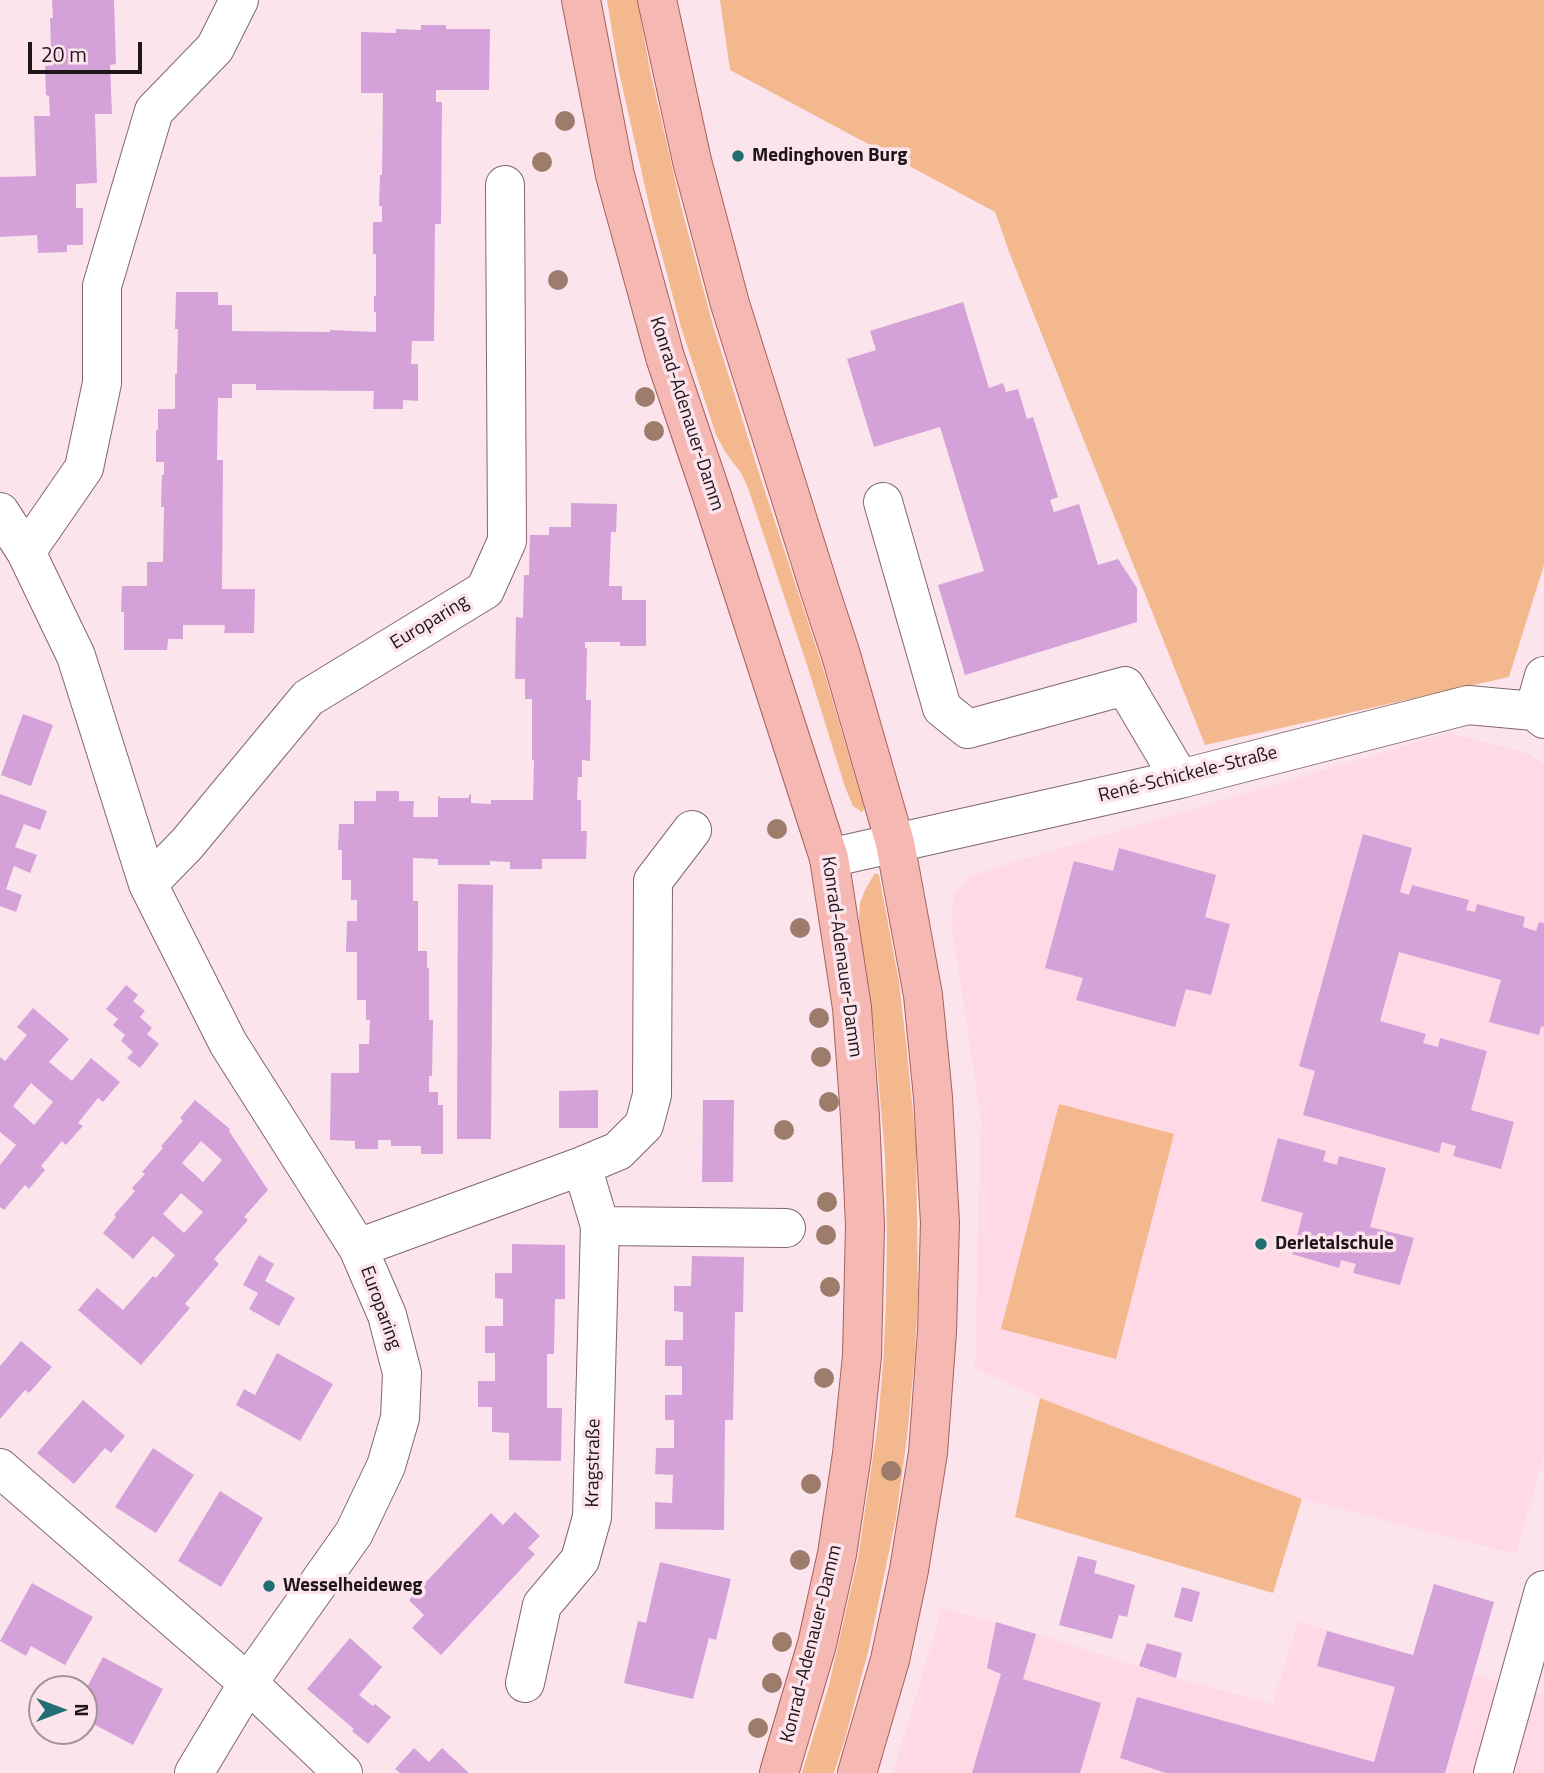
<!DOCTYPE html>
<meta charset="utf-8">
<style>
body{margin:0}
#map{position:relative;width:1544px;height:1773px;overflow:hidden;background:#fce4ed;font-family:"Titillium Web",sans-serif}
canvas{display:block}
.north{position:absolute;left:28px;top:1675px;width:70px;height:70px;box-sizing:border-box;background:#fce4ed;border:2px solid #a49299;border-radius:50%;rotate:90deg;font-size:19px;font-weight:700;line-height:28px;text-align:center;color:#20161a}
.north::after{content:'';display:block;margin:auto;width:24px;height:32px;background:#236e74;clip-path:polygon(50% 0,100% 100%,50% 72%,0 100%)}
.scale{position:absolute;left:28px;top:42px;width:114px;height:32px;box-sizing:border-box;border:4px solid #20161a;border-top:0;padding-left:9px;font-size:21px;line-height:24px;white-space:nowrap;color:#20161a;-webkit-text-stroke:5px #fce4ed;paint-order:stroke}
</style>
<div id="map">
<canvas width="1544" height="1773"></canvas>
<div class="north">N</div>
<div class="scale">20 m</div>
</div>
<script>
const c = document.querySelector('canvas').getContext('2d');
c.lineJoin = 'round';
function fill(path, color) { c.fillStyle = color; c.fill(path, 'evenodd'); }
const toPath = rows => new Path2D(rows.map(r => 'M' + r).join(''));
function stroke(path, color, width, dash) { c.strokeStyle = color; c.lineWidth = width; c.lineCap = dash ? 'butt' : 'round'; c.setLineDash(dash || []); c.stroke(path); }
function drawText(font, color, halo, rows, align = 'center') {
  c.font = font + ' "Titillium Web",sans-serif'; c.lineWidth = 7; c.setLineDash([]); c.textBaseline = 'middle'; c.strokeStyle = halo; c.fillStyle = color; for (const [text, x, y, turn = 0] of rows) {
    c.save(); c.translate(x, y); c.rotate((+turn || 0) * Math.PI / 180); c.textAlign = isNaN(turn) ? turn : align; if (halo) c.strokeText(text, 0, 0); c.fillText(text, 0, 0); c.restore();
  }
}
fill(toPath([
 [1448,733,1527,753,1544,764,1544,1454,1516,1554,1302,1499,1040,1398,975,1368,981,1120,952,927,953,896,968,878,991,869],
 [942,1608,1036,1634,1176,1678,1273,1704,1298,1621,1544,1695,1544,1773,893,1773]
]), '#ffd9e6');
fill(toPath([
 [607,0,637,0,650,70,681,206,713,325,759,473,823,668,863,804,864,809,862,812,853,806,845,787,808,668,748,488,741,473,726,453,716,435,681,327,652,218,618,67],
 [720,0,1544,0,1544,565,1509,677,1205,745,1011,257,995,212,730,70],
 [875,873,879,875,899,982,907,1051,916,1145,918,1293,915,1354,907,1437,896,1518,869,1648,845,1739,834,1773,802,1773,829,1685,858,1558,878,1422,883,1364,886,1305,887,1233,885,1156,875,1039,869,991,859,940,859,918,860,903,865,890],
 [1059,1104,1174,1134,1116,1359,1001,1329],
 [1040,1398,1302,1499,1273,1593,1015,1517]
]), '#f4b88f');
fill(toPath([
 [52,0,114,0,116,64,110,65,112,114,95,114,97,183,76,184,76,208,83,208,83,245,67,245,67,252,38,253,37,235,0,237,0,177,36,176,34,116,50,116,49,96,46,95,45,66,53,65,53,49,51,48,50,18,53,18],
 [421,25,446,25,446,29,490,29,489,90,436,90,436,102,442,102,441,224,435,224,434,341,412,341,411,364,418,364,418,401,403,400,403,409,373,409,374,391,256,390,256,384,232,384,232,398,218,398,217,460,223,460,222,589,255,589,254,633,224,633,225,625,183,625,183,639,168,639,167,650,124,650,124,612,121,612,122,586,147,586,147,562,163,562,164,507,161,507,162,475,164,475,164,462,156,462,156,430,158,430,158,409,175,409,175,374,177,374,178,329,175,329,176,292,218,292,218,305,232,305,232,331,330,332,330,330,376,332,376,312,374,312,374,296,376,296,376,254,373,254,373,222,382,222,382,206,379,206,380,175,382,175,383,93,361,93,361,32,396,33,396,29,421,30],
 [963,302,989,388,1003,383,1006,392,1018,389,1027,419,1033,417,1058,497,1050,500,1054,512,1079,504,1098,565,1118,559,1137,588,1137,622,965,675,938,585,984,571,940,427,874,447,847,359,876,350,870,331],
 [571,503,617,504,616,532,611,532,609,586,622,586,622,600,646,600,646,646,620,646,620,642,585,642,585,648,587,648,586,700,591,700,590,761,582,760,582,777,578,777,577,800,581,800,581,831,587,831,586,859,542,859,542,869,510,869,510,862,490,861,490,865,438,865,438,859,413,858,413,901,418,901,418,951,427,951,427,968,429,968,429,1020,433,1020,432,1076,429,1076,429,1092,438,1092,438,1105,443,1105,443,1154,421,1154,421,1146,391,1146,391,1140,378,1140,378,1149,355,1149,355,1141,330,1140,331,1073,359,1073,359,1044,369,1044,370,1020,366,1020,366,1000,357,1000,357,952,346,952,347,921,357,921,357,900,351,900,351,880,342,880,342,850,338,850,339,824,354,824,354,801,376,801,376,791,399,791,399,801,414,801,413,817,438,817,438,797,440,796,440,798,468,798,471,793,471,803,491,804,491,800,533,800,534,760,532,760,532,699,525,699,525,679,515,679,516,617,523,618,524,575,529,575,530,535,549,535,549,527,571,527],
 [23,714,53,725,31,786,1,775],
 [0,794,47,811,40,830,24,824,15,847,37,855,30,873,14,866,6,889,22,895,16,912,0,906],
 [1363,834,1412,848,1400,892,1409,895,1412,885,1469,900,1466,910,1475,912,1477,904,1525,917,1523,927,1536,931,1539,922,1544,923,1544,1027,1541,1026,1539,1035,1489,1022,1501,980,1399,952,1380,1021,1426,1034,1423,1043,1438,1047,1440,1038,1487,1051,1471,1110,1514,1122,1501,1169,1453,1156,1456,1146,1442,1142,1439,1153,1303,1115,1315,1071,1299,1066],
 [1119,848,1216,875,1205,917,1230,924,1211,995,1186,989,1175,1027,1076,1000,1083,978,1045,968,1074,861,1113,871],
 [458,884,493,885,491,1139,457,1139],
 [126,985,138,995,133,1001,145,1011,140,1017,152,1028,147,1034,159,1044,140,1068,127,1058,133,1052,121,1041,125,1035,113,1025,118,1019,106,1009],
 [33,1008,69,1039,49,1062,72,1081,91,1058,120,1082,103,1102,98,1098,78,1123,83,1126,66,1145,62,1141,41,1166,45,1170,29,1189,25,1185,4,1210,0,1207,0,1165,16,1145,0,1132,0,1057,5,1061,27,1035,17,1027],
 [31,1083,53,1102,34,1125,13,1106],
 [598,1090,598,1128,559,1128,559,1091],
 [195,1100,230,1129,229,1131,268,1190,244,1217,248,1220,214,1259,219,1264,185,1304,190,1308,141,1365,78,1310,97,1288,123,1310,153,1276,156,1278,175,1255,153,1236,133,1259,103,1233,116,1217,114,1215,135,1191,132,1188,145,1174,142,1172,163,1148,161,1146,183,1121,180,1118],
 [201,1141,222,1160,203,1182,182,1163],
 [181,1193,203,1212,184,1233,163,1214],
 [703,1100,734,1100,733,1182,702,1182],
 [1278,1138,1326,1151,1323,1161,1337,1165,1339,1156,1386,1168,1370,1227,1414,1238,1400,1285,1353,1273,1356,1264,1341,1260,1339,1268,1292,1254,1303,1213,1261,1201],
 [512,1244,565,1245,565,1299,555,1299,554,1354,547,1354,547,1408,562,1408,561,1461,509,1460,509,1433,492,1432,492,1407,478,1407,478,1381,495,1381,495,1353,485,1353,485,1326,503,1326,503,1299,495,1298,495,1273,512,1273],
 [259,1255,274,1264,265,1281,295,1298,279,1326,249,1309,258,1293,243,1285],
 [692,1256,744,1257,743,1312,735,1312,733,1420,725,1420,724,1530,655,1529,655,1502,672,1503,673,1475,655,1474,656,1448,674,1448,674,1420,665,1420,665,1395,682,1395,682,1366,665,1366,665,1340,683,1340,683,1312,674,1311,674,1286,691,1286],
 [21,1341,52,1367,29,1393,25,1390,0,1419,0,1366],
 [277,1353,333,1384,300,1441,236,1405,244,1389,255,1395],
 [83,1400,125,1436,111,1453,105,1448,74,1484,37,1453],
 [153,1448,194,1475,156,1533,115,1507],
 [220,1491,263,1518,221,1587,178,1561],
 [515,1512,540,1536,528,1548,535,1554,441,1655,412,1628,424,1615,409,1600,491,1513,503,1525],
 [1078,1556,1097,1561,1094,1573,1135,1585,1127,1617,1119,1615,1112,1639,1059,1625],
 [660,1562,731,1579,716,1640,709,1638,693,1699,624,1683,638,1621,646,1623],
 [32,1583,93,1617,65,1665,31,1646,26,1656,0,1641],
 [1434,1584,1494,1602,1445,1773,1166,1773,1120,1758,1137,1697,1374,1762,1395,1687,1317,1666,1327,1631,1413,1655],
 [1182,1587,1200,1592,1192,1622,1174,1617],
 [996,1622,1036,1634,1023,1679,1101,1703,1080,1773,972,1773,1001,1674,987,1668],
 [350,1638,382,1667,359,1695,373,1706,375,1704,391,1717,368,1744,352,1731,354,1729,307,1689],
 [1147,1643,1182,1653,1176,1678,1139,1666],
 [103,1657,163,1689,133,1745,84,1719,84,1693],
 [414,1748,429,1762,442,1748,469,1773,400,1773,395,1769]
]), '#d5a1d9');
const minor = toPath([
 [883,502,942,708,968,729,1125,686,1180,779],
 [0,512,26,552,76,656,148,884,228,1043,358,1248,387,1315,402,1373,400,1418,386,1466,354,1533,248,1683,194,1773],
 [26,552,84,468,102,383,102,286,154,111,215,48,239,0],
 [1534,711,1544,676],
 [829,858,1180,779,1468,705,1534,711,1544,719],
 [148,884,187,844,308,698,485,590,507,541,505,185],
 [600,1226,786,1228],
 [358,1248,582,1166,618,1151,644,1125,652,1095,653,881,692,830],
 [0,1468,248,1683,343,1773],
 [525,1683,542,1605,580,1560,592,1517,600,1226,582,1166],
 [1493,1773,1544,1590]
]);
const major = toPath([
 [581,0,615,175,665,357,711,493,829,858,852,1008,860,1117,865,1225,862,1356,852,1454,837,1554,817,1644,779,1773],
 [657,0,692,161,730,304,820,591,841,655,895,843,923,995,933,1097,940,1223,937,1332,928,1453,909,1570,890,1660,857,1773]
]);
stroke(minor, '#806670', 40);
stroke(major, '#a7605d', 40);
stroke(minor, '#fff', 38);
stroke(major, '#f6b8b3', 38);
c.fillStyle = '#9d7c6c';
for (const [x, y] of [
 [565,121],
 [542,162],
 [558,280],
 [645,397],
 [654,431],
 [777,829],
 [800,928],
 [819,1018],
 [821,1057],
 [829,1102],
 [784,1130],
 [827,1202],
 [826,1235],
 [830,1287],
 [824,1378],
 [891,1471],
 [811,1484],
 [800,1560],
 [782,1642],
 [772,1683],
 [758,1728]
]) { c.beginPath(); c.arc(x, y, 10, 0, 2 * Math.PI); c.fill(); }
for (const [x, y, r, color] of [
 [738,156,7,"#236e74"],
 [1261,1244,7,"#236e74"],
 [269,1586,7,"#236e74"]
]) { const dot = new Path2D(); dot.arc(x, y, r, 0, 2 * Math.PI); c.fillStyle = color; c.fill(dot); stroke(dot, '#fce4ed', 2.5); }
drawText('bold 19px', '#20161a', '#fce4ed', [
 ["Medinghoven Burg",752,156],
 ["Derletalschule",1275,1244],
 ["Wesselheideweg",283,1586]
], 'left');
drawText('19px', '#20161a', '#fce4ed', [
 ["Konrad-Adenauer-Damm",686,414,72],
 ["Europaring",430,623,-31],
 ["René-Schickele-Straße",1188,775,-14],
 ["Konrad-Adenauer-Damm",841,957,82],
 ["Europaring",380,1308,70],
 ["Kragstraße",594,1463,-89],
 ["Konrad-Adenauer-Damm",812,1644,-76]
]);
</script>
